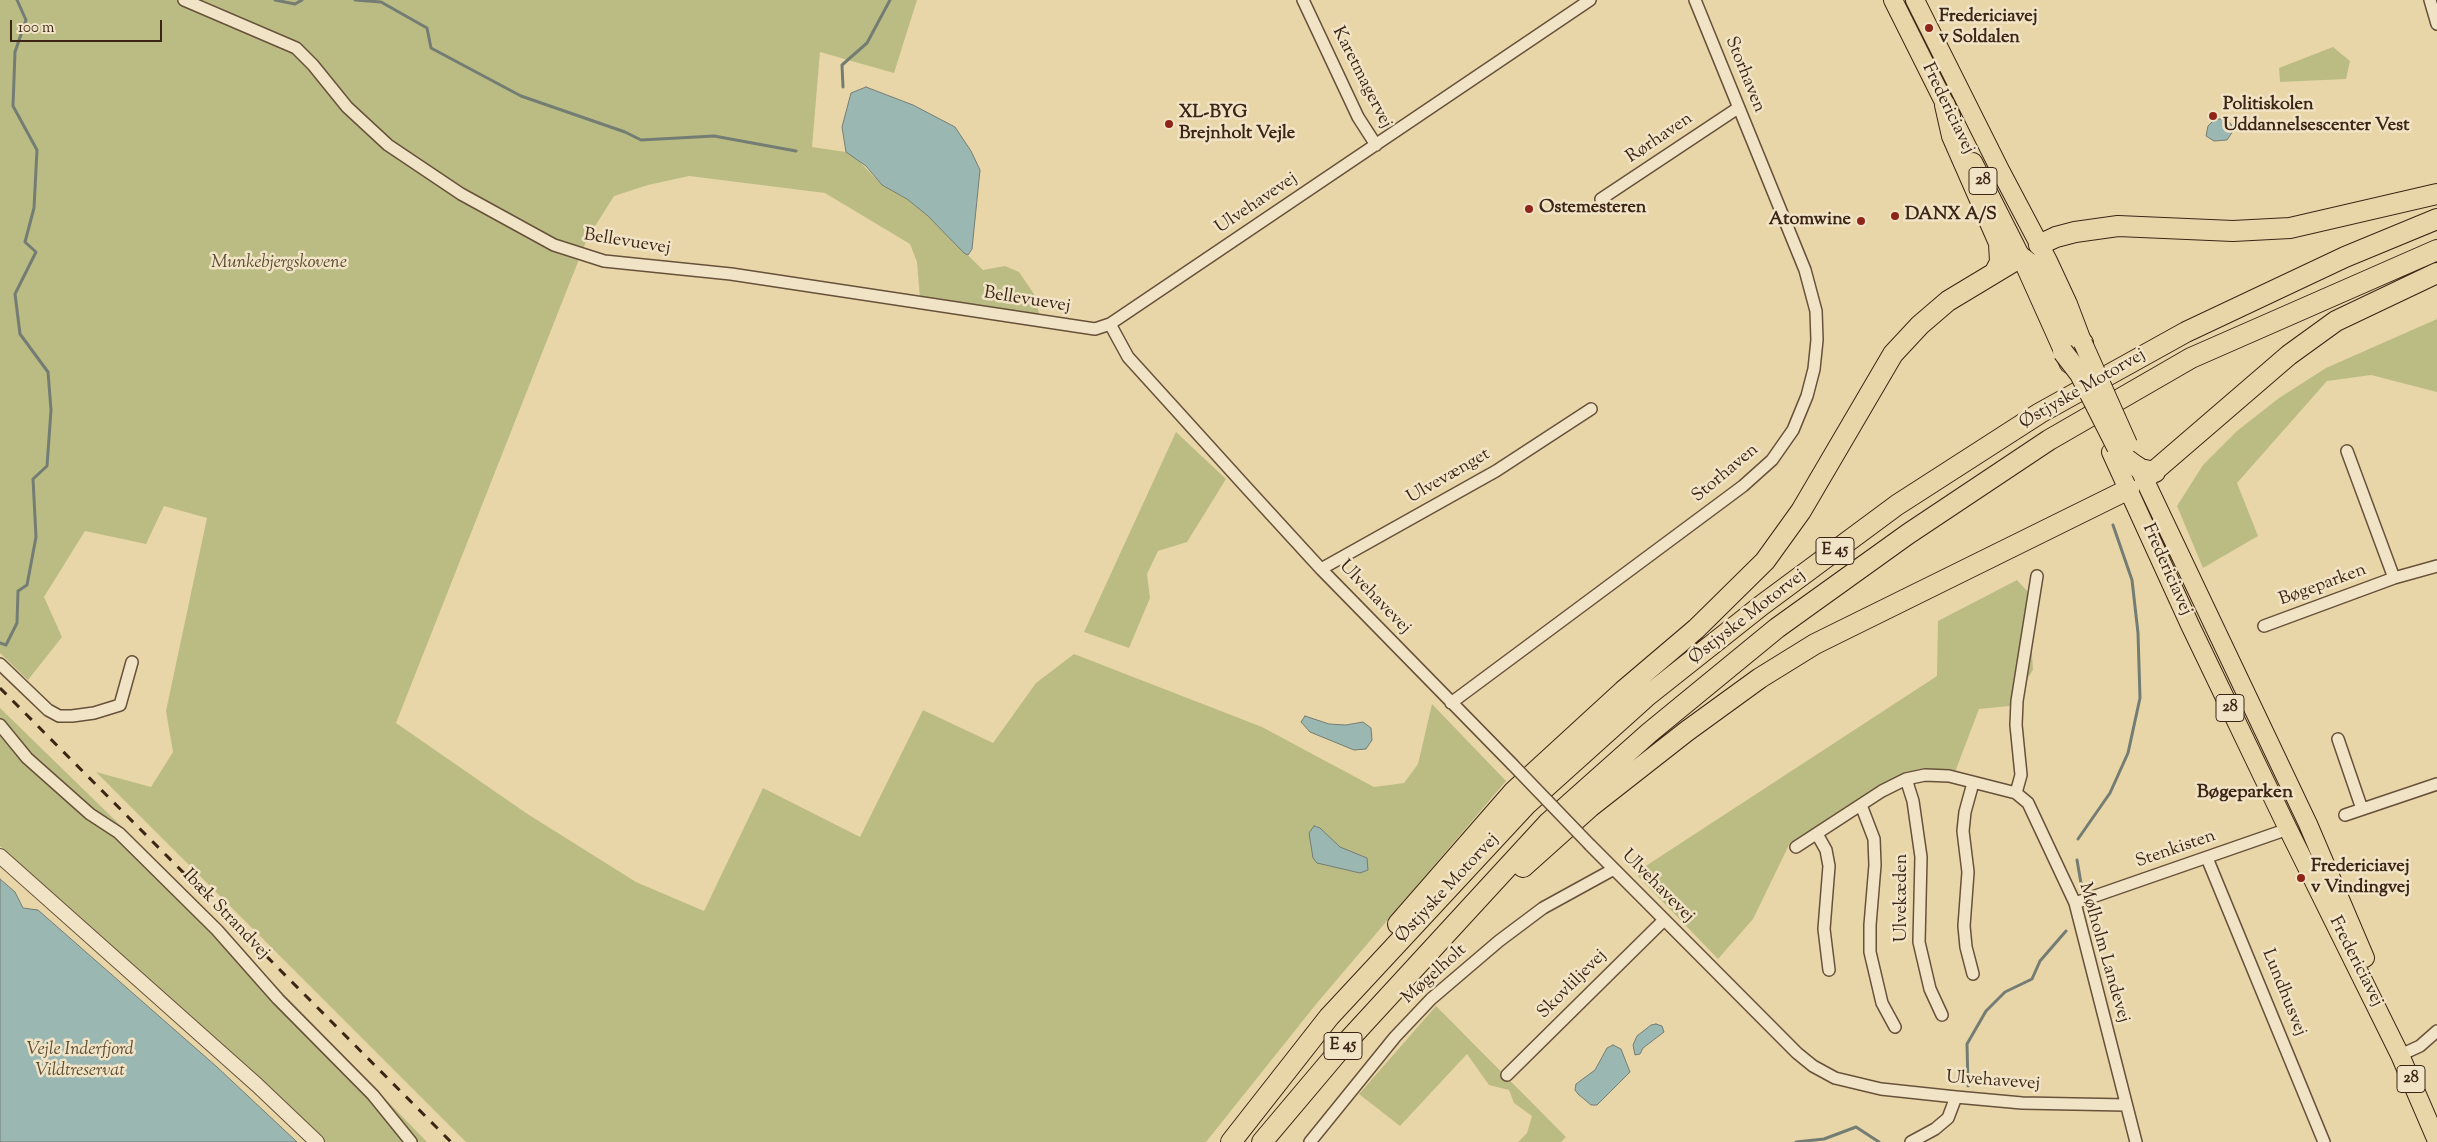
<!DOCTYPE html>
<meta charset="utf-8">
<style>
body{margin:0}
#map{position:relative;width:2437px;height:1142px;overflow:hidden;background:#e9d6a8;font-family:"Sorts Mill Goudy",serif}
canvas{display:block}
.scale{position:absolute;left:10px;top:20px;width:152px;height:22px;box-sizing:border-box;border:2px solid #3c2516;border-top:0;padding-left:6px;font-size:15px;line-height:18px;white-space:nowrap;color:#3c2516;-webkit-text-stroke:4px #f1e4c6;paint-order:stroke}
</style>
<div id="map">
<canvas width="2437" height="1142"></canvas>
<div class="scale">100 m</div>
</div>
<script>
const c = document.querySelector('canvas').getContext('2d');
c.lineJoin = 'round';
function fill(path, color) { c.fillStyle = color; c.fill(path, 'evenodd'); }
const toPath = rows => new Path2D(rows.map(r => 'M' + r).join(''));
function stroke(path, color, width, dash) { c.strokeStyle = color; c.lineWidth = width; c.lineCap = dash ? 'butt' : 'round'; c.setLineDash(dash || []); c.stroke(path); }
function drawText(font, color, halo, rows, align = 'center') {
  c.font = font + ' "Sorts Mill Goudy",serif'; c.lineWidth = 5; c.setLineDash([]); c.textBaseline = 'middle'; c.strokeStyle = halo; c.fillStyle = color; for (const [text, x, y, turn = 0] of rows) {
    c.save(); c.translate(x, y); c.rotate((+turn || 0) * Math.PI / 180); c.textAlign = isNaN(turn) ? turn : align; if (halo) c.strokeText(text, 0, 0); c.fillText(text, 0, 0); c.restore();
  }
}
fill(toPath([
 [0,0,917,0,894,73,820,52,812,147,846,152,856,158,882,185,907,199,928,216,983,270,1005,266,1019,272,1034,294,1040,317,920,299,917,262,910,244,825,193,689,176,648,185,614,196,587,239,396,723,526,813,636,882,704,911,763,788,860,837,923,710,993,743,1036,683,1074,654,1262,727,1374,787,1404,783,1418,764,1432,704,1506,781,1317,1003,1206,1142,466,1142,96,772,151,787,173,752,166,711,207,518,164,506,146,544,85,531,44,597,62,637,28,680,0,653],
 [2333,47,2350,61,2346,79,2280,82,2279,68],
 [2437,319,2437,392,2371,375,2327,381,2237,483,2258,536,2203,568,2177,506,2203,465,2237,431,2279,398,2326,368],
 [1176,432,1226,479,1187,542,1158,551,1147,574,1150,598,1129,648,1084,632],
 [2017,580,2028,592,2033,670,2010,706,1979,709,1955,772,1922,770,1880,786,1790,843,1753,919,1718,959,1635,873,1937,676,1938,621],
 [0,708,118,823,427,1142,325,1142,166,994,0,846],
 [1436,1006,1566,1137,1561,1142,1518,1142,1527,1133,1532,1116,1514,1103,1509,1090,1489,1085,1467,1054,1400,1126,1359,1094]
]), '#bbbc84');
const water = toPath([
 [866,87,913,105,955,127,971,151,980,170,972,249,968,255,964,253,928,216,907,199,882,185,866,166,846,152,842,127,851,93,866,87],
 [2215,119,2225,119,2231,124,2233,131,2227,140,2214,141,2206,136,2208,126,2215,119],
 [1305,716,1329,724,1346,725,1363,722,1371,728,1372,740,1366,749,1354,750,1310,732,1301,722,1305,716],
 [1314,826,1320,828,1340,847,1367,858,1368,870,1360,873,1317,863,1313,858,1309,833,1314,826],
 [0,879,15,892,23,908,38,910,217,1067,297,1142,0,1142,0,879],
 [1656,1024,1662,1026,1664,1032,1643,1048,1640,1054,1635,1055,1633,1045,1637,1036,1651,1025,1656,1024],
 [1613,1045,1621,1049,1630,1072,1597,1105,1591,1105,1578,1094,1575,1090,1576,1084,1595,1070,1607,1048,1613,1045]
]);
fill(water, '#9ab7b2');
stroke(water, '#747d74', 1);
stroke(toPath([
 [275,0,295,4,302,0],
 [355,0,381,2,427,28,431,48,521,96,625,132,641,140,714,136,796,151],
 [843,87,842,65,867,43,890,0],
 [0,643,6,645,17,623,18,591,27,585,36,537,33,479,47,466,51,410,48,372,20,334,15,294,36,252,25,242,34,208,37,150,13,106,15,52,26,20,17,0],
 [2078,839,2110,793,2128,753,2140,698,2138,633,2132,580,2113,525],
 [2077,860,2082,889],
 [1968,1086,1967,1044,1986,1011,2005,992,2032,979,2040,961,2066,931],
 [1796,1142,1824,1139,1856,1127,1879,1142]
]), '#747d74', 3);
const minor = toPath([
 [184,0,296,48,313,65,347,107,388,145,461,194,554,245,604,261,731,274,1095,329,1110,324,1590,0],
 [1303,0,1358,117,1376,145],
 [2430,0,2437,24],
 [1601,199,1738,108],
 [1110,324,1128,357,1245,486,1321,569,1512,764],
 [2347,451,2394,578],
 [1321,569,1496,471,1591,409],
 [2264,626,2394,578,2437,566],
 [0,664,48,710,59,716,72,716,94,713,120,705,132,662],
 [1451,703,1743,486,1772,460,1793,430,1807,396,1814,369,1817,340,1816,311,1805,270,1695,0],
 [0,725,27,758,90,814,119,833,217,930,278,999,373,1095,411,1142],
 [2338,739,2362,809],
 [1906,779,1913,801,1921,857,1919,942,1930,989,1942,1015],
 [1973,783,1965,812,1963,831,1968,872,1964,926,1966,947,1973,974],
 [2016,793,2021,775,2016,725,2017,701,2037,576],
 [1861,805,1874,839,1875,865,1870,925,1870,952,1882,1003,1895,1027],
 [2345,815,2437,784],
 [1817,834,1826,850,1829,866,1824,929,1829,970],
 [1590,845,1797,1053,1813,1066,1835,1078,1881,1089,1956,1097,2022,1103,2126,1105],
 [1796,847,1882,791,1906,779,1925,775,1949,776,2016,793,2028,803,2075,903,2136,1142],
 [2207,858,2324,1142],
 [2075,903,2288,829],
 [2407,1052,2420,1046,2437,1031],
 [1507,1075,1664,920],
 [1310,1142,1395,1037,1431,999,1499,941,1543,908,1614,869],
 [1911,1142,1935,1129,1948,1118,1956,1097]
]);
const tertiary = toPath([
 [0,856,257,1085,317,1142]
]);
const primary = toPath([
 [1893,0,1951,116],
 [1915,0,2000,170,2048,261,2068,304,2082,341],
 [1973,162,2021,257,2069,364],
 [2111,452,2190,625,2288,829,2400,1055,2437,1141],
 [2138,466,2308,824,2365,958]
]);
const motorway = toPath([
 [1945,105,1952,136,1999,243,2000,262,1995,272],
 [2039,245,2056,237,2075,232,2118,226,2233,231,2290,228,2437,194],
 [2117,447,2121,455,2140,469,2155,472],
 [2145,479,2289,355,2336,321,2437,273],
 [1523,867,1590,807,1687,731,1760,678,1815,644,2129,489],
 [1398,924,1514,791,1623,691,1696,629,1765,561,1801,511,1893,354,1920,325,1948,301,2021,257,2038,270,2068,330,2083,343],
 [1231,1142,1329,1017,1527,804,1646,697,1762,605,1897,505,2040,413,2186,332,2345,257,2437,219],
 [1262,1142,1343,1046,1548,823,1649,733,1777,628,1908,534,2049,440,2191,358,2437,250]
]);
stroke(minor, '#67513a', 14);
stroke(tertiary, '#67513a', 16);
stroke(primary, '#3c2516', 20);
stroke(motorway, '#3c2516', 22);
stroke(minor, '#f1e4c6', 11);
stroke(tertiary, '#f1e4c6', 14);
stroke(primary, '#e9d6a8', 18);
stroke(motorway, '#e9d6a8', 20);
stroke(toPath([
 [0,688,451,1142]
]), '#3c2516', 3, [9, 9]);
const minorBridge = toPath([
 [1512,764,1590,845]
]);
const primaryBridge = toPath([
 [2083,343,2128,444]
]);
const motorwayBridge = toPath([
 [2063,352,2080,374,2117,447]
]);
stroke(minorBridge, '#67513a', 14, []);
stroke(primaryBridge, '#3c2516', 20, []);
stroke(motorwayBridge, '#3c2516', 22, []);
stroke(minorBridge, '#f1e4c6', 11);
stroke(primaryBridge, '#e9d6a8', 18);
stroke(motorwayBridge, '#e9d6a8', 20);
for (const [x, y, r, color] of [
 [1929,28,5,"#8f2418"],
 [2213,116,5,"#8f2418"],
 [1169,124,5,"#8f2418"],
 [1529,209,5,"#8f2418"],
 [1895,216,5,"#8f2418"],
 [1861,221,5,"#8f2418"],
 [2301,878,5,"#8f2418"]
]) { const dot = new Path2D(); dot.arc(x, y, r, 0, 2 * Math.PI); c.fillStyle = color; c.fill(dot); stroke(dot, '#f1e4c6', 2); }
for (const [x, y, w] of [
 [1983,181,28],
 [1835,551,38],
 [2230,708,28],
 [1343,1046,38],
 [2411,1079,28]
]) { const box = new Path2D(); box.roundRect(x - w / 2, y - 13.5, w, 27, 4); c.fillStyle = '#f1e4c6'; c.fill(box); stroke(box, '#3c2516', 1); }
drawText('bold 16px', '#3c2516', null, [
 ["28",1983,181],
 ["E 45",1835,551],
 ["28",2230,708],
 ["E 45",1343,1046],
 ["28",2411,1079]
]);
drawText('bold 18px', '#3c2516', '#f1e4c6', [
 ["Fredericiavej",1939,18],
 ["v Soldalen",1939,39],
 ["Politiskolen",2223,106],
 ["Uddannelsescenter Vest",2223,127],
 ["XL-BYG",1179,114],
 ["Brejnholt Vejle",1179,135],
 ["Ostemesteren",1539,209],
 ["DANX A/S",1905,216],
 ["Atomwine",1851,221,"right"],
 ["Fredericiavej",2311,868],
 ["v Vindingvej",2311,889]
], 'left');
drawText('18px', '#3c2516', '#f1e4c6', [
 ["Storhaven",1744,75,68],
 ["Karetmagervej",1361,78,63],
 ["Fredericiavej",1947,109,64],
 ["Rørhaven",1660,139,-34],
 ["Ulvehavevej",1257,204,-34],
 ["Bellevuevej",627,243,9],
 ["Bellevuevej",1027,301,9],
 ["Østjyske Motorvej",2083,390,-30],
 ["Storhaven",1726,474,-40],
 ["Ulvevænget",1449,477,-30],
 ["Fredericiavej",2166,570,66],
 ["Bøgeparken",2323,586,-20],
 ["Ulvehavevej",1374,598,46],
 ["Østjyske Motorvej",1748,618,-38],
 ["Stenkisten",2176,850,-19],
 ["Ulvehavevej",1657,887,45],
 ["Østjyske Motorvej",1448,889,-47],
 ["Ulvekæden",1903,898,-90],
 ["Ibæk Strandvej",225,915,46],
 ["Mølholm Landevej",2103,953,74],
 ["Fredericiavej",2355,962,63],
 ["Møgelholt",1435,975,-42],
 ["Skovliljevej",1573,985,-45],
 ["Lundhusvej",2283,993,68],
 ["Ulvehavevej",1993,1082,4]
]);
drawText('italic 18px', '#5c4b32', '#f1e4c6', [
 ["Munkebjergskovene",279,264],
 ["Vejle Inderfjord",80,1051],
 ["Vildtreservat",80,1072]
]);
drawText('bold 19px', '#3c2516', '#f1e4c6', [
 ["Bøgeparken",2245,794]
]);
</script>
